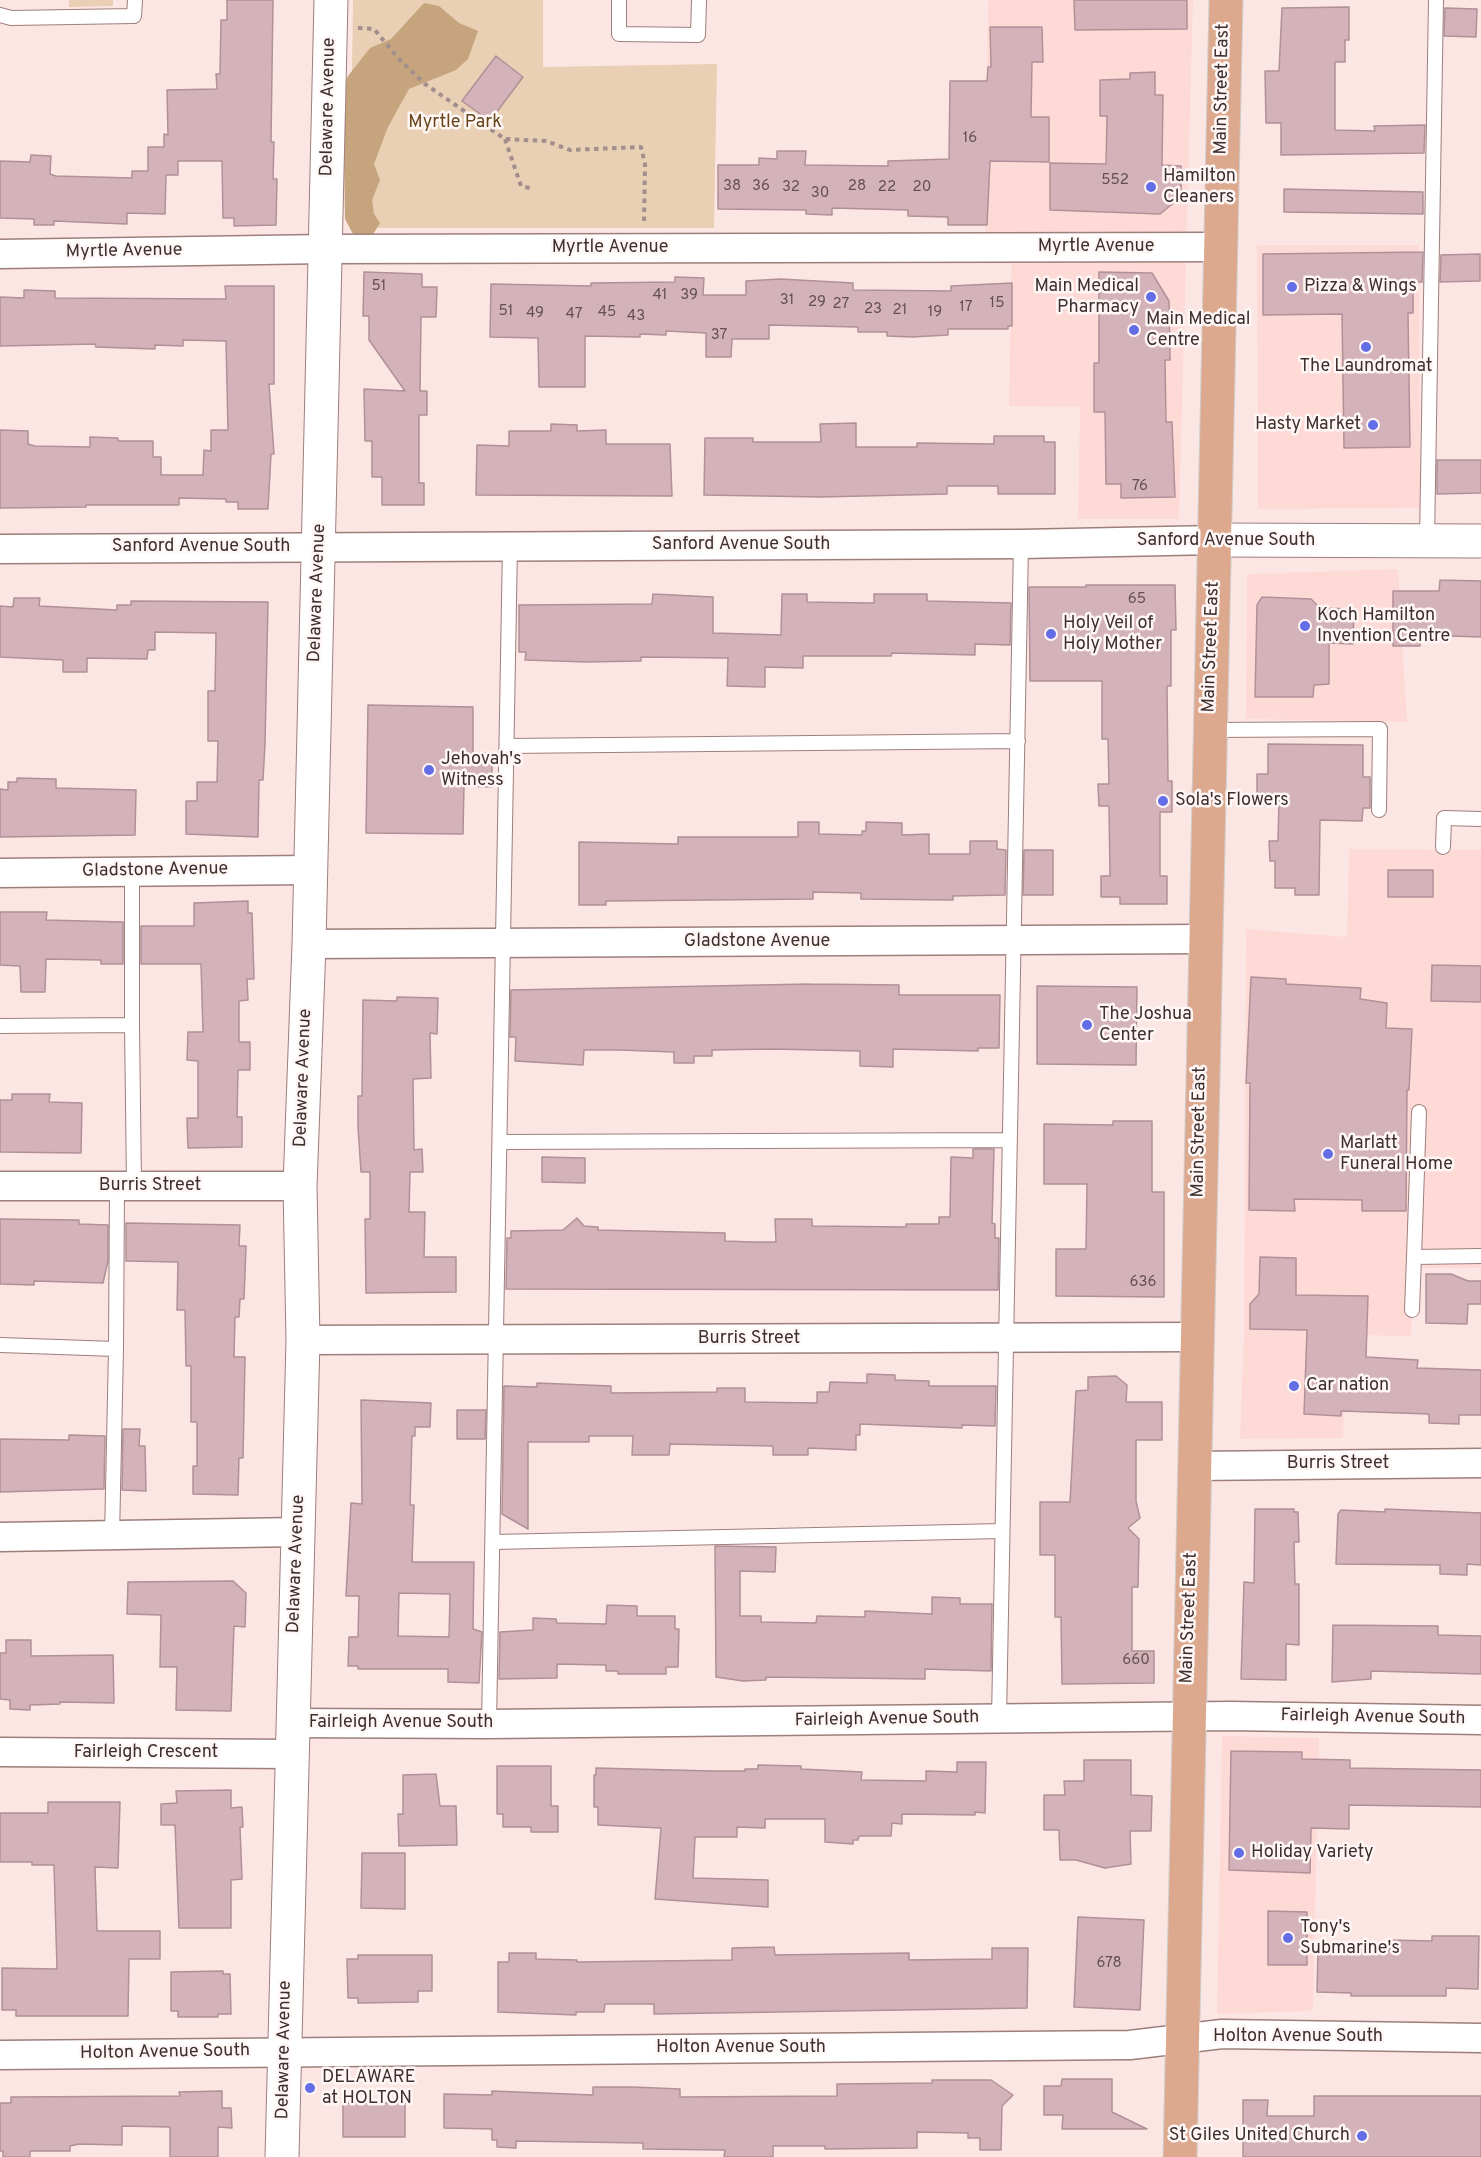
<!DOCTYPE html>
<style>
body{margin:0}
canvas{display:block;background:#fce6e4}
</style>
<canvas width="1481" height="2157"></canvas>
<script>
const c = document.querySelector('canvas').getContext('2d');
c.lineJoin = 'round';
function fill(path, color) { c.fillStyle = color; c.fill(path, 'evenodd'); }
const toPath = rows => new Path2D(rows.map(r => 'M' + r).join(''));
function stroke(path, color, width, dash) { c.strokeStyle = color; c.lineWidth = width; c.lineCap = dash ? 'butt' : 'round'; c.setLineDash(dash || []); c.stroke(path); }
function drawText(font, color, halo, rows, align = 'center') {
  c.font = font + ' Overpass,sans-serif'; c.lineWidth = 5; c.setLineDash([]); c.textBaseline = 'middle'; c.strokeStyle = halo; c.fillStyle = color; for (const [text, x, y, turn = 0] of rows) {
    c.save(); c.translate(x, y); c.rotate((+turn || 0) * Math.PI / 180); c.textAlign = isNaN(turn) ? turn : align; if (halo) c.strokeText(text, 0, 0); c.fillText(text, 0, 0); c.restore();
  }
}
fill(toPath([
 [988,0,1193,0,1179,519,1078,519,1080,407,1009,406,1012,241,985,240],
 [1257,245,1419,245,1420,508,1258,509],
 [1398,569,1407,722,1246,719,1247,574],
 [1349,849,1481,850,1481,1268,1414,1268,1411,1336,1347,1335,1343,1438,1240,1439,1244,1333,1246,929,1347,937],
 [1222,1736,1319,1738,1313,2011,1217,2014]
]), '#fedad6');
fill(toPath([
 [69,0,113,0,113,6,69,7],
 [353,0,543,0,543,67,717,64,714,228,364,228,350,213]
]), '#e9cfb3');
fill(toPath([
 [424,3,439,6,459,23,478,31,468,59,456,70,409,89,388,127,374,164,380,180,372,200,374,214,380,223,372,236,353,234,345,219,343,89,348,76,370,48,391,39]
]), '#c6a47e');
const building = toPath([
 [227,0,273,0,271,142,274,142,273,179,277,179,276,225,234,226,234,218,223,218,222,161,178,161,178,175,166,175,165,214,127,213,127,224,54,221,54,225,34,225,34,219,0,218,0,161,30,162,31,155,51,156,50,174,56,176,132,178,132,171,148,171,148,147,164,147,164,134,168,135,167,90,217,89,216,74,220,74,221,20,227,20,227,0],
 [1074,0,1187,0,1187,29,1075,30,1074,0],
 [1349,7,1349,40,1345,40,1345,62,1335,62,1335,130,1375,131,1374,126,1425,125,1424,153,1281,155,1281,123,1266,123,1265,71,1279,71,1282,8,1349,7],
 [1445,8,1477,9,1476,37,1444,36,1445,8],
 [990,27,1042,27,1043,62,1032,62,1031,117,1049,117,1049,162,990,161,987,225,948,225,948,217,908,216,908,210,832,208,832,215,806,214,806,210,718,209,718,165,759,165,759,158,777,159,777,151,806,151,805,165,888,166,888,161,949,159,950,81,987,81,988,67,991,67,990,27],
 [496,56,523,77,490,121,462,101,496,56],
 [1155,72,1155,95,1163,95,1162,165,1181,166,1181,197,1160,214,1050,210,1050,163,1106,164,1107,116,1100,116,1100,80,1130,79,1130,73,1155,72],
 [1284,189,1423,192,1423,214,1284,212,1284,189],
 [1423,252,1422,282,1413,282,1413,313,1408,313,1410,447,1344,448,1342,314,1263,315,1263,254,1423,252],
 [1480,254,1480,281,1440,282,1441,255,1480,254],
 [364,272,422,274,422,287,437,287,436,317,421,317,420,391,427,391,427,415,419,415,419,483,424,483,424,505,382,505,382,477,372,477,372,441,365,441,364,389,405,391,369,340,369,316,363,316,364,272],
 [1099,272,1152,273,1169,301,1170,360,1165,360,1166,422,1172,422,1175,497,1121,498,1121,484,1106,484,1105,412,1094,412,1094,363,1099,363,1099,272],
 [675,277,704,278,703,295,746,295,746,281,780,279,853,283,853,290,951,291,951,286,1012,283,1012,326,1008,326,1008,329,948,329,948,335,912,337,887,336,887,332,858,332,858,327,769,325,769,339,732,339,731,357,706,357,706,333,666,331,666,335,640,334,640,337,585,336,585,387,539,387,538,338,490,337,491,284,591,286,591,283,675,282,675,277],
 [225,286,274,286,274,384,269,384,274,454,271,454,268,509,238,509,238,502,226,502,226,499,179,498,179,505,86,505,86,507,0,508,0,430,28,431,28,444,35,446,90,447,90,437,118,438,118,441,153,441,153,457,161,457,161,475,203,475,204,450,211,451,211,430,228,430,226,341,183,340,183,346,155,345,155,349,96,347,95,344,0,346,0,297,24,298,24,290,55,291,55,298,226,299,225,286],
 [856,423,856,447,917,447,917,443,994,444,994,436,1044,436,1044,442,1055,442,1055,494,998,494,998,486,947,486,947,494,821,497,704,495,705,438,753,438,753,442,821,442,820,424,856,423],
 [551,424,577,425,577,431,606,430,606,444,670,444,672,496,476,495,477,445,509,446,509,431,551,431,551,424],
 [1437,460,1481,460,1481,493,1437,494,1437,460],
 [1440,580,1481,581,1481,637,1420,635,1420,646,1393,646,1393,591,1439,591,1440,580],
 [1086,585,1175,585,1176,630,1171,630,1171,686,1167,686,1168,781,1172,781,1172,812,1160,812,1160,876,1167,876,1167,904,1120,904,1120,897,1101,897,1101,876,1110,876,1109,806,1099,806,1098,784,1109,784,1108,739,1102,739,1102,681,1030,681,1029,587,1086,587,1086,585],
 [653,594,713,597,713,633,781,635,782,594,807,594,807,602,870,603,874,603,874,594,927,594,927,601,1011,603,1010,645,975,644,975,655,892,653,891,656,803,656,803,668,765,667,765,687,727,686,728,658,641,657,641,661,587,662,525,660,526,652,519,652,519,605,652,604,653,594],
 [1262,597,1311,599,1320,608,1354,609,1353,644,1329,643,1329,684,1314,685,1313,697,1255,697,1257,605,1262,597],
 [14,598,40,598,39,606,117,610,117,605,131,605,131,601,268,602,265,744,263,780,259,780,258,837,186,834,186,801,197,801,197,782,217,782,218,741,208,741,208,691,215,691,216,633,155,632,155,650,148,650,147,659,87,658,87,672,63,672,63,660,0,657,0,606,13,607,14,598],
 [368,705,473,707,473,753,492,753,492,787,464,786,463,834,366,833,368,705],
 [1268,744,1363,745,1363,777,1370,777,1370,808,1363,808,1362,821,1320,820,1319,895,1295,895,1295,888,1275,888,1275,861,1270,861,1269,841,1278,841,1279,800,1257,800,1257,774,1268,774,1268,744],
 [17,778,56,779,56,788,136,790,135,835,0,837,0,789,8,790,8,782,17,782,17,778],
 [798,822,819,822,819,834,862,835,862,831,866,831,866,822,902,823,902,835,929,834,929,854,970,854,970,841,997,841,997,849,1006,850,1005,895,953,896,953,900,861,899,861,893,813,892,813,899,606,901,606,905,579,905,579,842,678,844,678,837,798,837,798,822],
 [1024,850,1053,850,1053,895,1023,895,1024,850],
 [1388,870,1433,870,1433,897,1388,897,1388,870],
 [248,901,248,913,252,913,254,979,247,979,248,1000,239,1001,239,1042,250,1042,250,1070,238,1070,237,1117,242,1117,242,1147,188,1148,187,1118,198,1118,198,1061,187,1060,188,1032,203,1032,201,964,141,964,141,926,194,926,194,903,248,901],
 [0,912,47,912,46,920,123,922,123,964,101,964,101,960,46,959,45,992,21,992,20,966,0,965,0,912],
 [1432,965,1481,966,1481,1002,1431,1001,1432,965],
 [1251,977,1286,979,1286,984,1361,988,1360,999,1387,1003,1386,1028,1412,1029,1409,1090,1407,1090,1406,1211,1362,1211,1362,1200,1294,1199,1295,1211,1249,1210,1250,1083,1246,1083,1251,977],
 [809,984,899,985,899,995,1000,995,999,1048,978,1048,978,1051,893,1049,893,1067,860,1066,860,1051,773,1049,712,1050,712,1056,694,1056,694,1063,674,1063,674,1052,619,1050,584,1050,583,1065,515,1061,516,1037,510,1037,511,990,809,984],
 [1037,986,1137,987,1136,1065,1037,1064,1037,986],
 [397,997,438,998,437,1034,430,1033,431,1078,413,1079,414,1150,422,1149,423,1172,410,1172,409,1212,425,1212,424,1257,456,1257,456,1292,366,1293,365,1219,370,1219,370,1172,361,1172,358,1127,358,1096,362,1096,363,1000,397,1001,397,997],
 [12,1094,50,1094,49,1102,82,1103,81,1153,0,1152,0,1100,12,1100,12,1094],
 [1113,1121,1152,1121,1152,1192,1164,1192,1164,1297,1056,1296,1056,1249,1086,1249,1087,1184,1044,1184,1044,1124,1113,1125,1113,1121],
 [973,1149,994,1149,992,1223,995,1224,995,1238,999,1238,998,1290,506,1289,507,1238,511,1238,511,1231,563,1230,577,1218,584,1226,598,1227,598,1230,725,1233,725,1241,752,1242,776,1242,775,1219,812,1219,812,1226,906,1227,906,1224,939,1224,939,1217,950,1217,951,1157,973,1158,973,1149],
 [542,1157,585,1158,585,1183,542,1182,542,1157],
 [0,1219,79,1220,79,1224,108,1225,108,1261,103,1283,34,1281,34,1285,0,1284,0,1219],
 [126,1223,240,1225,239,1246,246,1246,244,1299,240,1299,239,1317,235,1317,234,1357,245,1357,243,1458,239,1458,238,1495,193,1494,193,1466,197,1466,197,1422,191,1422,191,1366,186,1366,185,1310,177,1310,178,1262,126,1261,126,1223],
 [1260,1257,1296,1258,1296,1295,1368,1296,1366,1357,1418,1360,1417,1368,1481,1370,1481,1415,1459,1415,1459,1424,1429,1423,1429,1414,1341,1411,1341,1416,1304,1414,1307,1330,1250,1329,1250,1304,1259,1294,1260,1257],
 [1426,1274,1451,1274,1468,1281,1481,1281,1481,1304,1468,1304,1467,1324,1426,1323,1426,1274],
 [867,1374,895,1375,895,1380,929,1381,929,1386,996,1386,995,1426,962,1425,962,1428,860,1424,860,1435,856,1435,856,1450,808,1448,808,1455,773,1455,773,1446,670,1444,669,1455,632,1455,633,1436,589,1436,589,1442,528,1442,528,1529,502,1514,504,1386,537,1387,537,1383,611,1386,611,1393,717,1392,717,1388,745,1388,745,1402,817,1403,817,1392,829,1392,830,1382,867,1383,867,1374],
 [1116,1376,1127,1385,1126,1402,1162,1402,1162,1440,1136,1440,1136,1501,1140,1518,1128,1528,1139,1539,1138,1587,1132,1587,1132,1651,1154,1651,1154,1683,1062,1684,1061,1617,1055,1617,1055,1555,1040,1555,1040,1502,1070,1502,1076,1391,1088,1390,1088,1377,1116,1376],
 [361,1400,431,1403,430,1427,415,1427,415,1436,412,1436,410,1505,414,1505,412,1562,474,1562,473,1629,482,1632,479,1683,448,1682,448,1669,358,1669,358,1666,348,1666,349,1637,358,1637,359,1596,346,1596,351,1503,362,1504,361,1400],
 [399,1593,450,1594,449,1637,398,1636,399,1593],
 [457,1410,486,1410,485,1439,457,1439,457,1410],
 [123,1429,140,1429,139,1446,145,1446,146,1491,122,1490,123,1429],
 [69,1435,105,1436,104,1489,0,1492,0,1439,69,1440,69,1435],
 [1255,1509,1294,1509,1294,1512,1298,1512,1299,1542,1294,1542,1295,1584,1299,1584,1299,1645,1286,1644,1286,1680,1241,1679,1244,1582,1254,1583,1255,1509],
 [1385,1509,1481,1513,1481,1565,1467,1564,1467,1575,1440,1574,1440,1565,1336,1564,1338,1514,1341,1510,1385,1512,1385,1509],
 [715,1546,776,1547,775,1572,740,1571,740,1616,761,1616,761,1622,816,1623,817,1616,865,1617,865,1611,932,1614,932,1597,960,1598,960,1604,992,1604,991,1671,925,1669,925,1679,766,1677,766,1680,743,1681,716,1677,715,1546],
 [233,1581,246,1593,245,1627,234,1626,231,1711,176,1710,177,1667,160,1667,161,1615,127,1614,128,1582,233,1581],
 [607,1605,637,1606,637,1616,675,1616,675,1629,679,1629,678,1667,666,1667,666,1674,618,1674,618,1671,606,1671,606,1665,557,1664,557,1678,499,1679,500,1632,533,1630,533,1618,556,1619,557,1623,606,1624,607,1605],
 [1333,1625,1438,1626,1438,1635,1481,1636,1481,1674,1371,1671,1371,1679,1332,1682,1333,1625],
 [6,1640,31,1640,31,1656,113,1655,114,1703,60,1702,60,1704,30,1705,30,1710,10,1709,10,1700,0,1699,0,1653,6,1653,6,1640],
 [1231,1751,1302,1752,1302,1759,1350,1760,1350,1768,1481,1770,1481,1807,1349,1805,1349,1829,1311,1828,1310,1873,1229,1870,1231,1751],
 [1084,1760,1131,1760,1131,1795,1152,1796,1151,1831,1130,1831,1131,1864,1105,1868,1076,1860,1060,1860,1059,1830,1044,1830,1044,1795,1065,1795,1064,1781,1084,1781,1084,1760],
 [957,1762,986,1762,985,1813,975,1812,975,1815,902,1814,902,1824,892,1823,891,1836,859,1836,858,1840,853,1840,853,1844,825,1842,825,1819,765,1819,765,1828,737,1827,737,1837,695,1837,693,1878,768,1880,768,1907,655,1899,661,1828,598,1825,598,1807,594,1807,594,1775,596,1775,596,1768,711,1771,745,1771,745,1769,758,1769,758,1765,801,1766,801,1769,862,1772,861,1780,926,1781,926,1771,957,1772,957,1762],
 [497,1766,551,1766,551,1806,558,1806,558,1832,531,1832,531,1827,503,1827,503,1814,497,1814,497,1766],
 [436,1774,440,1806,456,1806,457,1845,399,1846,398,1814,403,1814,403,1775,436,1774],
 [231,1790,231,1808,242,1807,243,1827,240,1827,242,1879,231,1880,231,1928,179,1928,175,1825,161,1825,161,1804,177,1803,176,1791,231,1790],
 [48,1802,120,1802,118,1868,95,1867,97,1931,160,1931,160,1959,129,1959,128,2016,16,2016,16,2010,2,2010,2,1968,57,1969,54,1865,32,1865,32,1862,0,1862,0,1813,48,1813,48,1802],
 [362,1853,405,1853,405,1909,361,1908,362,1853],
 [1268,1911,1307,1912,1307,1965,1268,1965,1268,1911],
 [1078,1917,1144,1920,1140,2010,1074,2007,1078,1917],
 [1432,1936,1479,1936,1478,1989,1446,1988,1446,1996,1351,1996,1351,1993,1317,1992,1318,1949,1389,1950,1389,1940,1432,1941,1432,1936],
 [774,1947,775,1955,909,1953,909,1960,992,1959,992,1948,1028,1948,1027,2008,654,2014,654,2004,605,2004,604,2012,576,2012,576,2015,498,2012,498,1962,509,1962,509,1953,536,1953,536,1959,577,1960,577,1962,732,1960,732,1948,774,1947],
 [358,1955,432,1955,432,1991,418,1991,418,2002,358,2003,358,1998,348,1998,347,1959,358,1959,358,1955],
 [223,1971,223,1974,230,1974,231,2014,218,2014,218,2017,178,2017,178,2011,171,2011,171,1972,223,1971],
 [1062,2079,1112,2079,1112,2112,1147,2129,1062,2129,1063,2115,1044,2115,1044,2086,1061,2086,1062,2079],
 [932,2080,991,2080,1013,2095,1002,2106,1001,2150,980,2150,980,2138,968,2138,968,2133,917,2132,917,2148,825,2149,825,2146,773,2146,773,2157,724,2157,725,2150,643,2149,643,2143,516,2141,516,2148,497,2147,497,2140,492,2140,492,2129,444,2128,444,2094,492,2095,492,2091,593,2095,593,2087,633,2087,680,2089,680,2097,837,2096,837,2084,932,2083,932,2080],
 [222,2091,222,2108,231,2108,232,2128,218,2127,218,2157,170,2157,170,2127,122,2126,122,2145,79,2144,70,2146,70,2151,30,2151,30,2157,3,2157,3,2151,0,2151,0,2103,11,2103,11,2097,180,2096,179,2092,222,2091],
 [1314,2096,1481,2096,1481,2157,1243,2157,1243,2100,1268,2100,1267,2116,1314,2116,1314,2096],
 [343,2103,405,2103,405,2137,343,2137,343,2103]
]);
fill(building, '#d4b2ba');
stroke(building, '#b19098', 1.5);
const service = toPath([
 [619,0,619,34,698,35,699,0],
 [0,15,11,18,134,16,135,0],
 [1427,541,1436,0],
 [1210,730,1380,729,1379,810],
 [507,746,1018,741],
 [1443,847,1444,818,1481,819],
 [132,1025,132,871],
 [0,1026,132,1025,134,1185],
 [1419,1112,1414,1257,1481,1256],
 [500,1142,1010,1140],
 [1412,1310,1414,1257],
 [0,1345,116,1349,112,1537],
 [116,1349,117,1185],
 [493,1542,1002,1531],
 [999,1719,1021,544],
 [489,1724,510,546]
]);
const minor = toPath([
 [0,254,327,249,1219,247],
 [0,549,1021,544,1215,540],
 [0,873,309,870],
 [309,944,1204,939],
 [0,1186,300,1186],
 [303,1340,1196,1337],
 [1195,1466,1481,1463],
 [0,1537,298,1532],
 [293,1723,489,1724,1230,1716,1481,1720],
 [0,1752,292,1754],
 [0,2055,1130,2045,1222,2034,1481,2038]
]);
const tertiary = toPath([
 [1215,540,1481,541],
 [282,2157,303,1340,300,1186,309,944,331,0]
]);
const primary = toPath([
 [1180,2157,1226,0]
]);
stroke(service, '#9e7e7b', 16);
stroke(minor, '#9e7e7b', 31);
stroke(tertiary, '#9e7e7b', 35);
stroke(primary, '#d0cdcd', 35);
stroke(toPath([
 [358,28,374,29,399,59,425,84,505,139,546,141,570,150,641,147,645,164,644,224],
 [505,139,521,186,534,189]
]), '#a18e8d', 4, [4.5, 4.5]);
stroke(service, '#fff', 14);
stroke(minor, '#fff', 28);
stroke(tertiary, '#fff', 33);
stroke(primary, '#dca98f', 33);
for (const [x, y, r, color] of [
 [1151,187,6,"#636de5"],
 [1292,287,6,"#636de5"],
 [1151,297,6,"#636de5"],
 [1134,330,6,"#636de5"],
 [1366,347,6,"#636de5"],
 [1373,425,6,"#636de5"],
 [1305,626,6,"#636de5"],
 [1051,634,6,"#636de5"],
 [429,770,6,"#636de5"],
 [1163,801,6,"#636de5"],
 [1087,1025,6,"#636de5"],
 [1328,1154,6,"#636de5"],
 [1294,1386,6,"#636de5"],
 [1239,1853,6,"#636de5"],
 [1288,1938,6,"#636de5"],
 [310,2088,6,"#636de5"],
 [1362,2136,6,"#636de5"]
]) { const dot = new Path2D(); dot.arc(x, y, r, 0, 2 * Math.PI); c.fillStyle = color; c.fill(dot); stroke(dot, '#fff7f6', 2); }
drawText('15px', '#635051', null, [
 ["16",970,139],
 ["552",1115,181],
 ["38",732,187],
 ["36",761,187],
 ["28",857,187],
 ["32",791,188],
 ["22",887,188],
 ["20",922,188],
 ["30",820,194],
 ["51",379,287],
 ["41",660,296],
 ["39",689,296],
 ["31",787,301],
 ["29",817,303],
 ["15",997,304],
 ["27",841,305],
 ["17",966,308],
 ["23",873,310],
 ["21",900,311],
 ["51",506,312],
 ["45",607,313],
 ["19",935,313],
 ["49",535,314],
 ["47",574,315],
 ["43",636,317],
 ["37",719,336],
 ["76",1140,487],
 ["65",1137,600],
 ["636",1143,1283],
 ["660",1136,1661],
 ["678",1109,1964]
]);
drawText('18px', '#3d2f2e', '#fff7f6', [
 ["Main Street East",1223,89,-89],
 ["Delaware Avenue",329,107,-89],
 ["Myrtle Avenue",1096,247],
 ["Myrtle Avenue",610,248],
 ["Myrtle Avenue",124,252,-1],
 ["Sanford Avenue South",1226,541],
 ["Sanford Avenue South",741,545],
 ["Sanford Avenue South",201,547],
 ["Delaware Avenue",318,593,-88],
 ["Main Street East",1212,647,-88],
 ["Gladstone Avenue",155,871,-1],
 ["Gladstone Avenue",757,942],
 ["Delaware Avenue",304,1078,-88],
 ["Main Street East",1200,1132,-89],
 ["Burris Street",150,1186],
 ["Burris Street",749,1339],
 ["Burris Street",1338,1464],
 ["Delaware Avenue",297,1564,-88],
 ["Main Street East",1190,1618,-88],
 ["Fairleigh Avenue South",1373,1718,1],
 ["Fairleigh Avenue South",887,1720,-1],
 ["Fairleigh Avenue South",401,1723],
 ["Fairleigh Crescent",146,1753],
 ["Holton Avenue South",1298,2037],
 ["Holton Avenue South",741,2048],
 ["Delaware Avenue",285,2050,-89],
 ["Holton Avenue South",165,2053,-1]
]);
drawText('18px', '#674418', '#fff7f6', [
 ["Myrtle Park",455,123]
]);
drawText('18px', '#3d2f2e', '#fff7f6', [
 ["Hamilton",1163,177],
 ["Cleaners",1163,198],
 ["Main Medical",1139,287,"right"],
 ["Pharmacy",1139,308,"right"],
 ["Pizza & Wings",1304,287],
 ["Main Medical",1146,320],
 ["Centre",1146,341],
 ["The Laundromat",1366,367,"center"],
 ["Hasty Market",1361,425,"right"],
 ["Koch Hamilton",1317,616],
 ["Invention Centre",1317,637],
 ["Holy Veil of",1063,624],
 ["Holy Mother",1063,645],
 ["Jehovah's",441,760],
 ["Witness",441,781],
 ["Sola's Flowers",1175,801],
 ["The Joshua",1099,1015],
 ["Center",1099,1036],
 ["Marlatt",1340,1144],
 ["Funeral Home",1340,1165],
 ["Car nation",1306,1386],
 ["Holiday Variety",1251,1853],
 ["Tony's",1300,1928],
 ["Submarine's",1300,1949],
 ["DELAWARE",322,2078],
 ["at HOLTON",322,2099],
 ["St Giles United Church",1350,2136,"right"]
], 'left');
</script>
